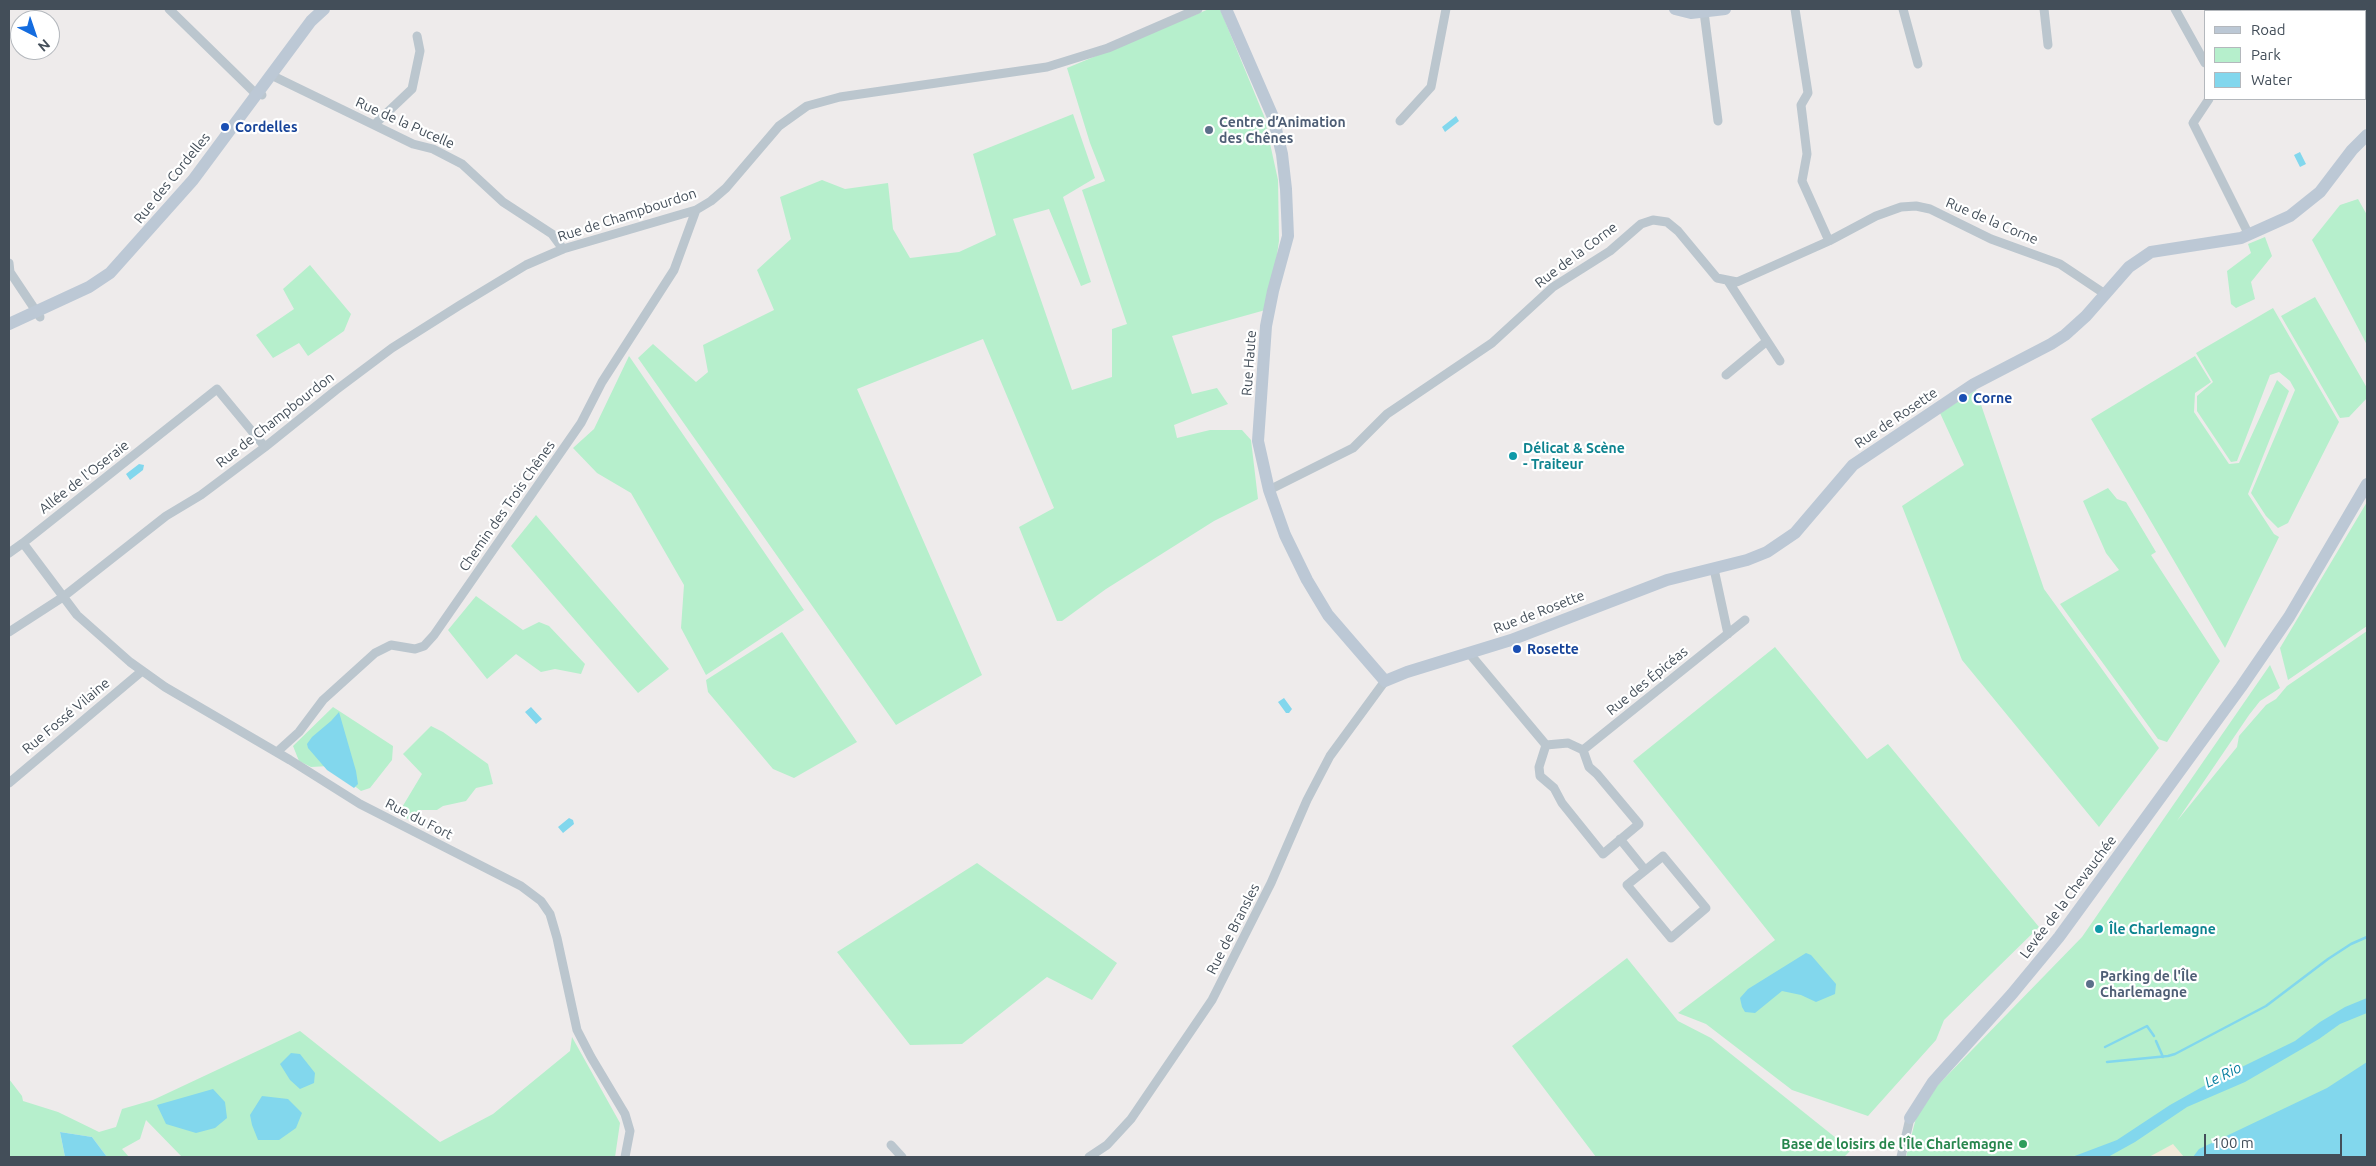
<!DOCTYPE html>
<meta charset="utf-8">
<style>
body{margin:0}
#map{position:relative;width:2376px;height:1166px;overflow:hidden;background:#eeebeb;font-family:Ubuntu,sans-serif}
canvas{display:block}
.frame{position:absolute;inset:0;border:10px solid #434e59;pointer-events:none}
.legend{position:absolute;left:2204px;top:10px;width:162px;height:90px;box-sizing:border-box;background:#fff;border:1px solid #b4b8bd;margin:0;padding:6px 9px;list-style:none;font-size:15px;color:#434e59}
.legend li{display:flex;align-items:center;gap:10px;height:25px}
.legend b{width:25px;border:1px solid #b4b8bd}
.north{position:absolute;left:10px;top:10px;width:50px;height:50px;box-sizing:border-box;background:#fff;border:1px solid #b4b8bd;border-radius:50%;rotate:139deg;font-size:14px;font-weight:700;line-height:20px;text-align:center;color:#434e59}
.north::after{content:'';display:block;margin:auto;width:18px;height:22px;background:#146cdf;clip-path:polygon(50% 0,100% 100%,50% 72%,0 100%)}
.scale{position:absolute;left:2204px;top:1134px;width:138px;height:22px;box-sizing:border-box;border:2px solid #434e59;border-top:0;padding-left:6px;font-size:15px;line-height:18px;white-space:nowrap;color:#434e59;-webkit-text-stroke:4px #fff;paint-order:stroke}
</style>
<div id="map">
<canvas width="2376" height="1166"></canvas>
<div class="frame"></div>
<ul class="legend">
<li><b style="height:6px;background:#bcc8d5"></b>Road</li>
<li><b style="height:14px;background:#b6efcc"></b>Park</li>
<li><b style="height:14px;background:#82d7ed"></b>Water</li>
</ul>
<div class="north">N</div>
<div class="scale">100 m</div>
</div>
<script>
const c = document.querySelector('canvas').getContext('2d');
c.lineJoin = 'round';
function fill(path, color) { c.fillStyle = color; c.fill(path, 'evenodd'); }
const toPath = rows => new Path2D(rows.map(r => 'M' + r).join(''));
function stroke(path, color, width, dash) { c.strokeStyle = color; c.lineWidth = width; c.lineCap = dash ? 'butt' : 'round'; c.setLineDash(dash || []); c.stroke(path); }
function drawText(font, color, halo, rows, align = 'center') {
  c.font = font + ' Ubuntu,sans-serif'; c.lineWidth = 4.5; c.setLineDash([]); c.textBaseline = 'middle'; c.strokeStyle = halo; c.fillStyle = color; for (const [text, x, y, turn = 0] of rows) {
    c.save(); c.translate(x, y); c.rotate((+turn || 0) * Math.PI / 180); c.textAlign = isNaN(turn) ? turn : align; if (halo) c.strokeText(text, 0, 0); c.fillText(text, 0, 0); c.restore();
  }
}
fill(toPath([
 [1209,9,1220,9,1264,116,1278,180,1279,241,1269,309,1172,336,1192,394,1217,388,1228,404,1174,425,1177,438,1210,430,1242,430,1251,440,1258,499,1214,521,1106,589,1062,621,1057,621,1019,527,1054,508,983,339,857,389,982,675,896,725,638,358,653,344,696,382,708,372,703,345,774,310,757,270,791,239,780,197,822,180,845,189,888,183,893,229,910,258,959,252,996,235,973,154,1073,114,1095,178,1063,197,1091,282,1081,286,1049,209,1013,219,1072,390,1112,377,1112,329,1127,324,1082,190,1105,181,1090,143,1067,68],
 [2358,199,2367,215,2367,345,2312,240,2340,205],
 [2265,237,2272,256,2251,282,2255,299,2236,308,2231,304,2227,271,2251,253,2248,244],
 [310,265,351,314,344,331,308,356,299,343,273,358,256,335,294,309,283,289],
 [2315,297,2367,388,2367,398,2349,417,2340,418,2281,316],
 [2273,308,2339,422,2288,523,2278,528,2266,516,2251,493,2295,390,2290,381,2279,372,2270,375,2237,461,2231,462,2197,411,2197,396,2213,382,2196,353],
 [629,356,804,610,706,675,681,628,684,585,631,493,597,473,573,448,594,429],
 [2195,356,2211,382,2195,393,2194,412,2229,464,2239,463,2277,380,2289,391,2248,494,2274,534,2279,537,2225,648,2091,419],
 [1976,390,2044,589,2159,748,2099,827,1962,660,1902,506,1964,465,1940,413],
 [2108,488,2117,499,2126,502,2156,552,2151,555,2220,661,2167,742,2158,739,2060,604,2119,570,2106,553,2083,501],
 [2367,502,2367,626,2288,680,2280,648],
 [536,515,669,669,638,693,511,546],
 [476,596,523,630,539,622,549,626,585,664,581,674,555,669,541,672,516,654,487,679,448,630],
 [2367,631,2367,1157,1906,1157,1916,1118,1935,1088,2082,937,2270,665,2280,688,2260,701,2249,715,2177,821,2237,747,2239,736,2266,705,2276,699,2287,686],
 [782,632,857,742,794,778,773,769,708,692,706,680],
 [1775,647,1867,759,1888,744,2039,927,1944,1020,1936,1040,1868,1116,1792,1090,1706,1024,1678,1013,1775,940,1633,761],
 [333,707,393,746,392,760,370,788,361,791,329,766,311,767,299,761,293,746],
 [431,726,443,732,488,764,493,784,476,788,466,801,443,806,437,810,420,810,412,821,398,814,422,774,403,754],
 [977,863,1117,963,1092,1000,1047,977,962,1044,910,1045,837,952],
 [1627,958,1678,1021,1711,1038,1851,1150,1844,1157,1596,1157,1512,1046],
 [300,1031,440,1142,493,1114,570,1051,572,1037,620,1123,615,1157,182,1157,146,1120,140,1139,122,1149,129,1157,107,1157,92,1137,60,1132,65,1157,9,1157,9,1079,22,1096,23,1101,58,1112,99,1132,116,1127,122,1109,153,1100]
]), '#b6efcc');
fill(toPath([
 [2173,1144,2184,1157,2149,1157]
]), '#f1eada');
fill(toPath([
 [1456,116,1459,121,1445,132,1442,127],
 [2300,152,2306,164,2300,167,2294,155],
 [139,464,144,465,143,470,130,480,126,474],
 [1284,698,1292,709,1289,713,1286,713,1278,702],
 [531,707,542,719,536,724,525,712],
 [339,712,356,771,358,784,354,788,327,770,308,748,307,744,312,737,331,721],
 [569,818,573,820,574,824,563,833,558,827],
 [1806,953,1811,955,1836,984,1835,994,1816,1002,1801,995,1782,991,1755,1013,1745,1012,1742,1007,1740,998,1748,989],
 [2367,998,2367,1013,2340,1024,2319,1039,2245,1082,2187,1107,2135,1142,2108,1157,2072,1157,2117,1140,2170,1105,2211,1082,2295,1041,2320,1022,2345,1007],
 [291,1053,300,1054,315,1073,314,1083,300,1089,290,1080,280,1064],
 [2367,1062,2367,1157,2193,1157,2199,1149,2327,1088],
 [213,1089,225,1102,227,1118,215,1128,196,1133,166,1124,157,1105],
 [262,1096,288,1099,302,1113,296,1128,279,1140,258,1140,252,1125,250,1115],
 [60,1132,92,1137,107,1157,65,1157]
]), '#82d7ed');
stroke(toPath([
 [2156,1041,2163,1057],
 [2105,1047,2147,1026,2154,1036],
 [2107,1062,2168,1056,2175,1054,2266,1006,2328,959,2351,944,2367,937]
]), '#82d7ed', 2.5);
stroke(toPath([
 [169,9,253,91,262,95],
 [1795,9,1808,93,1801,105,1807,154,1802,181,1829,241],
 [1903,9,1918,64],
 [2044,9,2048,45],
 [2175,9,2205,63],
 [1704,12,1718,121],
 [271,75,374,125,413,144,433,149,462,164,503,202,552,234,563,249],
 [2209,99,2193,123,2249,235],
 [1400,121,1431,87,1446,9],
 [374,125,412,89,420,51,417,36],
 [9,263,10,272,40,317],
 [1728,281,1780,361],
 [1726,375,1767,341],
 [265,447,217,389,23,543,77,615,130,662,165,687,290,760,360,804,521,886,541,901,550,914,557,938,577,1030,591,1057,625,1114,630,1131,625,1157],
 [1269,490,1353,448,1387,414,1492,343,1553,287,1610,251,1641,224,1653,220,1667,222,1678,231,1717,278,1737,282,1829,241,1876,216,1901,207,1916,206,1930,209,1991,239,2060,264,2105,294],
 [9,553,23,543],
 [1714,569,1728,634],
 [9,632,63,597,166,516,201,495,265,447,336,390,392,348,460,305,526,265,563,249,696,210,711,201,726,188,779,126,807,106,840,97,1047,67,1108,48,1198,9],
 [1469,653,1546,745],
 [1568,743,1583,750,1589,767,1597,774,1639,824,1603,854,1562,803,1554,788,1540,776,1539,767,1546,745,1568,743],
 [1583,750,1745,620],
 [277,752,299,732,323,700,375,653,391,645,415,649,424,646,434,635,581,423,602,382,674,270,696,210],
 [9,783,142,671],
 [1620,839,1645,870],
 [1663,856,1706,908,1671,938,1627,885,1663,856],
 [891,1145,902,1157],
 [1089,1157,1107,1145,1131,1119,1212,1000,1271,883,1307,800,1330,756,1385,681],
 [1901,1157,1910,1118]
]), '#bbc6ce', 9);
stroke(toPath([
 [1226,9,1273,117,1282,154,1286,189,1288,236,1273,291,1266,326,1258,441,1269,490,1285,535,1307,580,1328,615,1385,681,1407,672,1511,640,1667,580,1747,560,1767,552,1795,533,1853,465,1974,384,2051,344,2065,335,2086,316,2129,267,2151,252,2241,238,2290,216,2320,192,2352,150,2367,135],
 [1675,9,1691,13,1725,9],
 [2360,9,2361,11],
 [2365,20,2367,27],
 [9,324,89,287,110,273,193,180,311,21,324,9],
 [1910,1118,1933,1082,2012,994,2059,937,2241,687,2289,617,2367,484]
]), '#bcc8d5', 12);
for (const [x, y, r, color] of [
 [225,127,5,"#1a4fb4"],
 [1209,130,5,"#5c6f8a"],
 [1963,398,5,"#1a4fb4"],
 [1513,456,5,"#0f9aa8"],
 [1517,649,5,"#1a4fb4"],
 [2099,929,5,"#0f9aa8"],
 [2090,984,5,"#5c6f8a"],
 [2023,1144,5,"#2e9e5b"]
]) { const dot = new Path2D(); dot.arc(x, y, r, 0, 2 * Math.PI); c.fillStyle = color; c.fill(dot); stroke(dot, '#fff', 2); }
drawText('bold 14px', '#4e5e75', '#fff', [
 ["Centre d’Animation",1219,122],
 ["des Chênes",1219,138],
 ["Parking de l'Île",2100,976],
 ["Charlemagne",2100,992]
], 'left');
drawText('14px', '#434e59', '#fff', [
 ["Rue de la Pucelle",405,123,24],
 ["Rue des Cordelles",172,178,-51],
 ["Rue de Champbourdon",627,215,-18],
 ["Rue de la Corne",1992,221,23],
 ["Rue de la Corne",1576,255,-37],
 ["Rue Haute",1249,363,-86],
 ["Rue de Rosette",1896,418,-34],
 ["Rue de Champbourdon",275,420,-38],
 ["Allée de l'Oseraie",84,477,-38],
 ["Chemin des Trois Chênes",507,506,-55],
 ["Rue de Rosette",1539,612,-21],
 ["Rue des Épicéas",1647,681,-39],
 ["Rue Fossé Vilaine",66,716,-40],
 ["Rue du Fort",419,819,27],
 ["Levée de la Chevauchée",2068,897,-53],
 ["Rue de Bransles",1233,929,-63]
]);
drawText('bold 14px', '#164399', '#fff', [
 ["Cordelles",235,127],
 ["Corne",1973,398],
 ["Rosette",1527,649]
], 'left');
drawText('bold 14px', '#0d838f', '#fff', [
 ["Délicat & Scène",1523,448],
 ["- Traiteur",1523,464],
 ["Île Charlemagne",2109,929]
], 'left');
drawText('bold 14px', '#27864d', '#fff', [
 ["Base de loisirs de l'Île Charlemagne",2013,1144]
], 'right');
drawText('italic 15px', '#087fa0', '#fff', [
 ["Le Rio",2223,1075,-26]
]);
</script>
